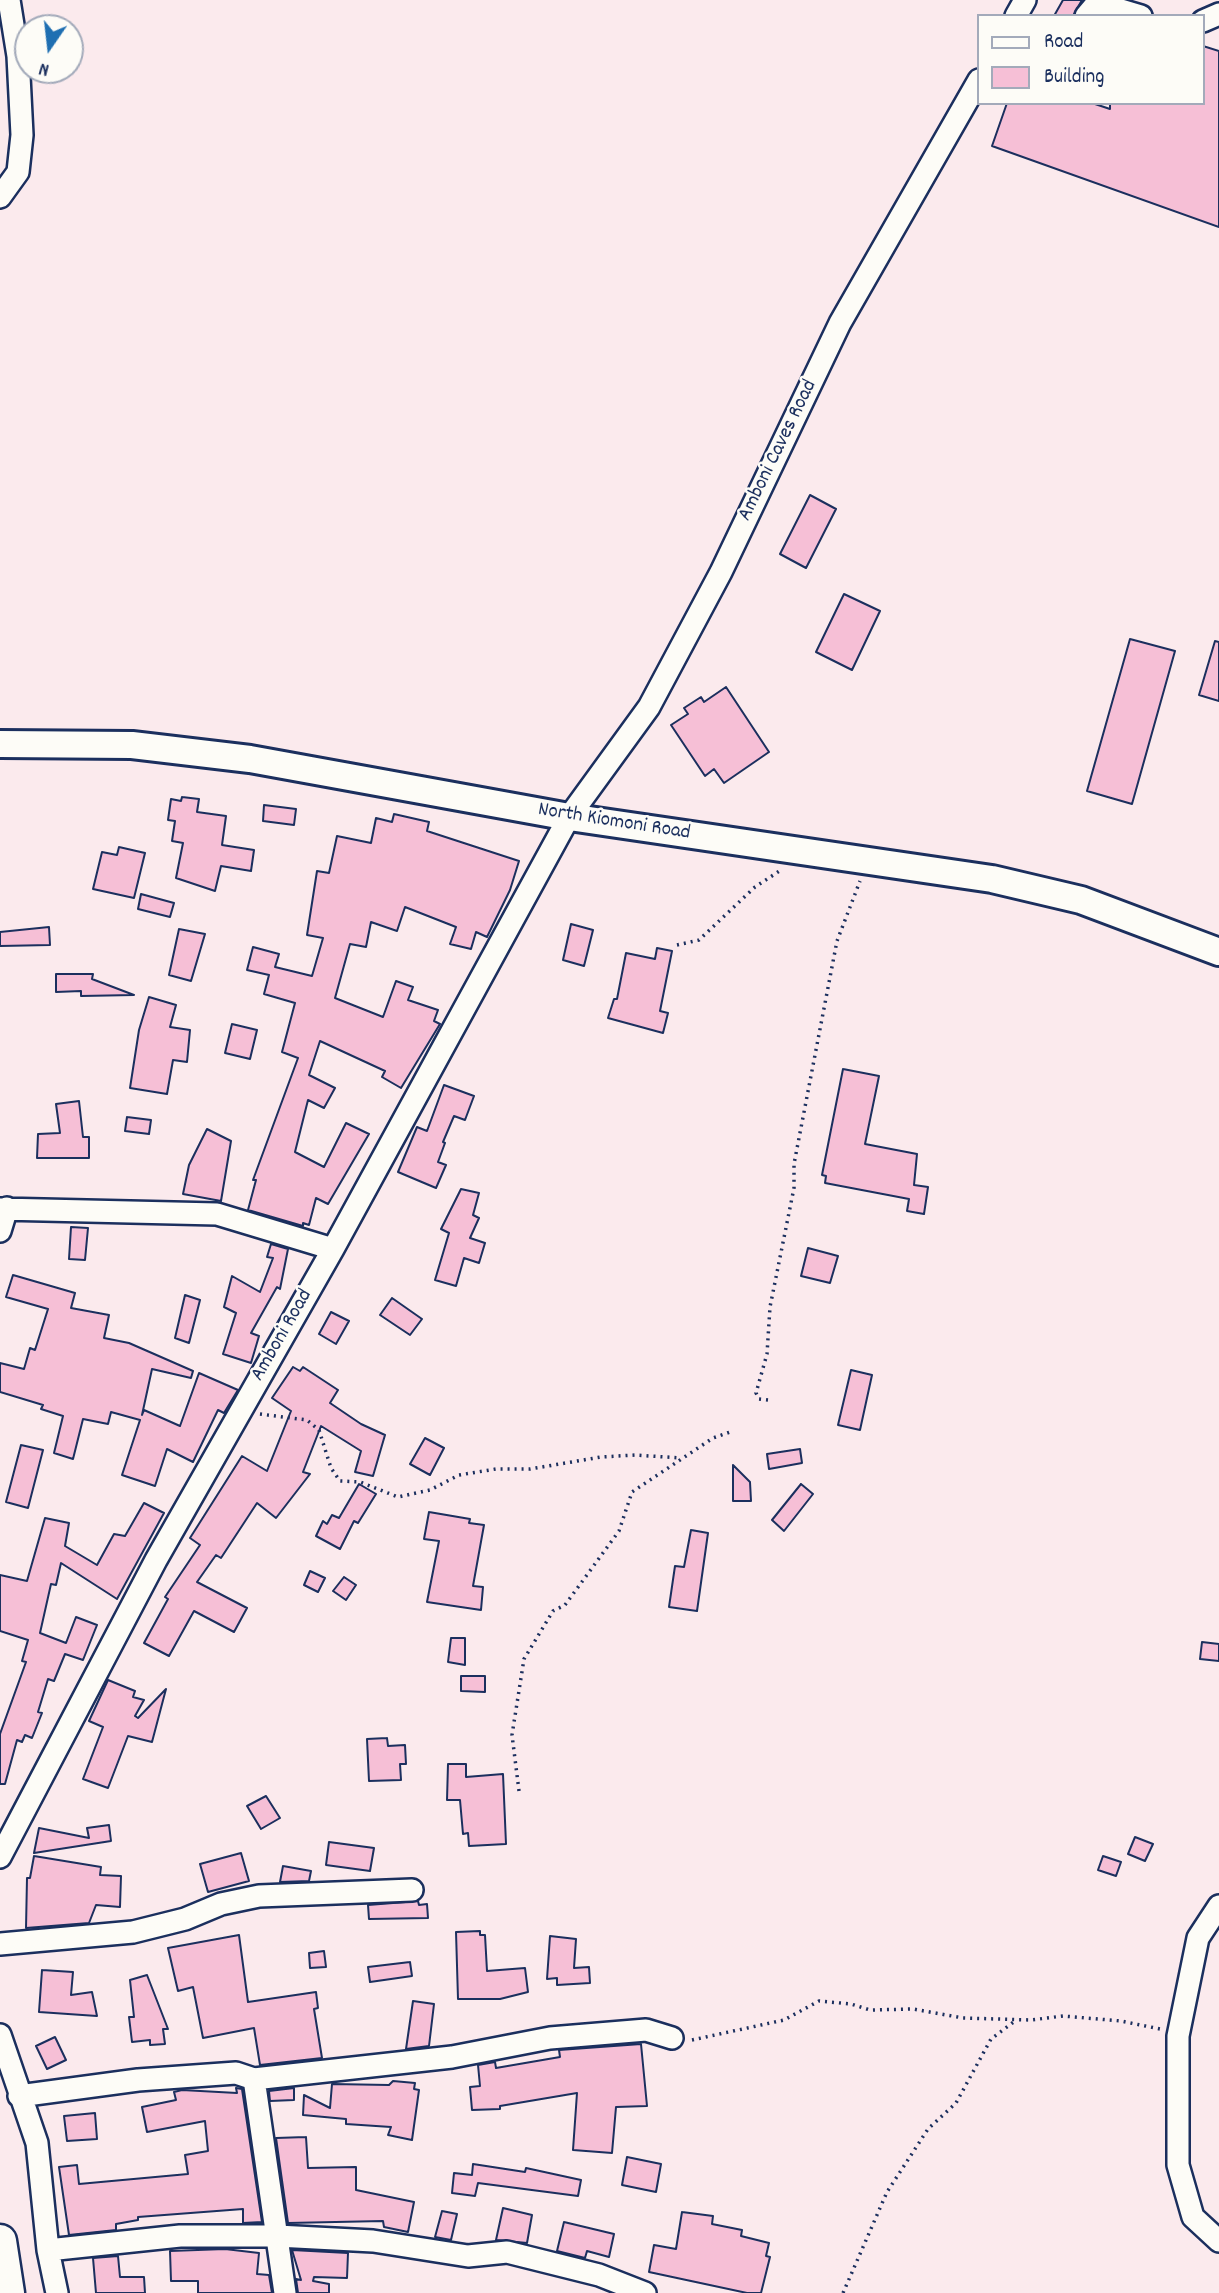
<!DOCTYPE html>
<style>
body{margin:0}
#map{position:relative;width:1219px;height:2293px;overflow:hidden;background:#fbeaed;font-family:Dekko,sans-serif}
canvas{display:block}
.legend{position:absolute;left:977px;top:14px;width:228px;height:91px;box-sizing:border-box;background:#fdfcf7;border:2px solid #a3aaba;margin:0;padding:9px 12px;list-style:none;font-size:21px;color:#1b2f5e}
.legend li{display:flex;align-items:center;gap:14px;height:35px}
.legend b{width:35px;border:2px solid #a3aaba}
.north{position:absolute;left:14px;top:14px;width:70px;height:70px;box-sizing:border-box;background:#fdfcf7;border:2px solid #a3aaba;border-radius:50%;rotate:194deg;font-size:19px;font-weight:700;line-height:28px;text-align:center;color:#1b2f5e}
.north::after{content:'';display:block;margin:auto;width:24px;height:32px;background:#1f6fb2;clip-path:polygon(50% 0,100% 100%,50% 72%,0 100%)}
</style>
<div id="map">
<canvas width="1219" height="2293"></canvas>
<ul class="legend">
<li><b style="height:9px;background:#fdfcf7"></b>Road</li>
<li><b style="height:19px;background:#f6bfd6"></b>Building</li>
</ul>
<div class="north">N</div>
</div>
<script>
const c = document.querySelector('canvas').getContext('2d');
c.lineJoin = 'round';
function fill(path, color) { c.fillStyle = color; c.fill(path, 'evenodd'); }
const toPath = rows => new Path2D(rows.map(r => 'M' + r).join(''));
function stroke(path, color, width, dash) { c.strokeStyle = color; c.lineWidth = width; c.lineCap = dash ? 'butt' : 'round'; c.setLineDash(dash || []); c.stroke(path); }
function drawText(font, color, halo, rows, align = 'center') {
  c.font = font + ' Dekko,sans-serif'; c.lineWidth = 5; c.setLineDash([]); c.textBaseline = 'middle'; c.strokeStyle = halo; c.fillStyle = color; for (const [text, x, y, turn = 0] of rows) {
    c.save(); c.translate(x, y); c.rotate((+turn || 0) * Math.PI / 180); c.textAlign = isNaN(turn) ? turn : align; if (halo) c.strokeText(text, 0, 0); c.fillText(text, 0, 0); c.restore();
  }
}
const building = toPath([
 [1063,0,1082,0,1073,16,1054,16,1063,0],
 [1203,46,1219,51,1219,227,992,146,1007,103,1092,103,1110,109,1110,103,1203,103,1203,46],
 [810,495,836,509,806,568,780,554,810,495],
 [844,594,880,611,852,670,816,652,844,594],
 [1130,639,1175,651,1132,804,1087,791,1130,639],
 [1215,641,1219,642,1219,701,1199,695,1215,641],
 [726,687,769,752,724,783,714,769,705,776,671,725,688,714,684,708,701,697,704,702,726,687],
 [182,797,199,799,197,812,226,816,222,845,254,850,251,871,221,866,215,891,176,878,183,843,172,841,175,821,168,820,171,799,181,801,182,797],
 [264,805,296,809,294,825,263,821,264,805],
 [394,814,429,822,427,831,519,861,510,890,487,937,476,932,471,949,450,944,456,927,405,907,397,931,371,922,366,947,350,944,335,998,383,1017,396,981,413,987,408,1000,438,1010,434,1021,440,1024,401,1088,382,1077,385,1071,320,1041,309,1075,335,1088,324,1108,308,1100,295,1152,324,1167,346,1123,369,1134,328,1204,316,1198,309,1225,303,1223,303,1226,248,1210,256,1180,253,1180,298,1058,282,1052,295,1003,264,994,269,975,247,970,253,947,279,954,275,967,312,976,323,938,307,935,317,871,329,873,337,836,371,843,376,818,392,822,394,814],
 [119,847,145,853,134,898,93,889,102,852,117,855,119,847],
 [141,894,174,903,170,917,138,909,141,894],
 [571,924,593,930,584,966,563,960,571,924],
 [49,927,50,945,0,946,0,932,49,927],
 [179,929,205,934,191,981,169,975,179,929],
 [657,948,672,951,660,1011,668,1013,663,1033,608,1018,614,999,617,999,626,953,655,959,657,948],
 [56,974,93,974,92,979,134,995,81,996,81,991,56,992,56,974],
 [149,997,176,1005,170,1027,190,1030,187,1062,173,1060,167,1094,130,1088,139,1030,149,997],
 [232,1024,257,1030,250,1059,225,1053,232,1024],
 [843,1069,879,1076,865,1144,917,1154,914,1185,928,1187,924,1214,907,1211,909,1199,825,1183,826,1176,822,1175,843,1069],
 [444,1085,474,1096,465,1120,454,1116,443,1142,445,1143,438,1162,446,1165,436,1188,398,1172,417,1127,427,1131,444,1085],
 [79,1101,83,1137,89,1137,89,1158,37,1158,38,1134,60,1133,56,1104,79,1101],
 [127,1117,151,1120,149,1134,125,1131,127,1117],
 [207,1129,231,1141,221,1201,183,1194,189,1165,207,1129],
 [461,1189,479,1193,473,1215,479,1218,470,1238,485,1243,479,1263,464,1258,456,1286,435,1280,449,1233,441,1229,461,1189],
 [71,1227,88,1228,85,1260,69,1259,71,1227],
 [271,1244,288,1249,280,1289,277,1287,251,1333,259,1336,251,1363,223,1354,236,1313,224,1307,232,1276,260,1292,273,1258,267,1257,271,1244],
 [808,1248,838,1256,830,1283,801,1276,808,1248],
 [13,1275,75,1293,71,1308,109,1315,104,1338,129,1343,193,1371,191,1378,152,1369,142,1415,144,1410,180,1426,199,1373,238,1390,224,1413,218,1410,193,1462,167,1449,155,1486,122,1475,140,1420,111,1412,108,1424,83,1419,73,1459,54,1453,63,1416,41,1409,43,1405,0,1392,0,1363,24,1369,30,1348,35,1350,48,1309,6,1297,13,1275],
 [185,1295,200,1300,189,1343,175,1338,185,1295],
 [392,1298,422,1319,410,1335,380,1315,392,1298],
 [331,1312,349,1321,336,1344,319,1334,331,1312],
 [293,1367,300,1371,303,1367,338,1390,330,1403,361,1424,385,1435,373,1476,355,1472,361,1451,321,1426,303,1472,310,1474,276,1518,257,1503,221,1558,216,1555,197,1582,247,1608,234,1632,194,1611,169,1656,144,1643,168,1599,165,1597,200,1545,190,1538,242,1456,267,1471,291,1411,272,1398,293,1367],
 [851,1370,872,1375,860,1430,838,1425,851,1370],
 [425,1438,444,1448,430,1475,410,1464,425,1438],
 [21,1445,43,1450,28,1508,6,1502,21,1445],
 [800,1449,802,1463,769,1469,767,1454,800,1449],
 [733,1465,750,1482,751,1501,733,1501,733,1465],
 [359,1484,376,1494,358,1523,354,1521,340,1549,316,1536,323,1521,327,1524,332,1515,339,1518,359,1484],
 [801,1484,813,1494,784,1531,772,1520,801,1484],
 [144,1503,164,1513,117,1599,61,1563,56,1585,51,1584,40,1633,66,1643,76,1617,97,1625,83,1660,65,1654,54,1681,48,1679,38,1712,42,1713,32,1738,25,1735,22,1742,17,1740,5,1784,0,1784,0,1734,26,1662,22,1661,28,1640,0,1631,0,1575,27,1581,45,1518,69,1523,65,1546,97,1565,114,1534,125,1536,144,1503],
 [429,1512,470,1519,469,1523,484,1525,473,1586,483,1587,481,1610,427,1602,439,1541,424,1539,429,1512],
 [691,1530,708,1533,697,1611,669,1607,675,1566,684,1567,691,1530],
 [310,1571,325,1578,318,1592,304,1585,310,1571],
 [344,1577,356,1585,346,1600,333,1591,344,1577],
 [451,1638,465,1638,465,1665,448,1662,451,1638],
 [1202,1642,1219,1644,1219,1661,1200,1659,1202,1642],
 [461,1676,485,1676,485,1692,461,1691,461,1676],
 [108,1680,135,1691,133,1697,144,1700,135,1716,138,1718,166,1689,152,1742,128,1736,108,1788,83,1779,103,1727,89,1721,108,1680],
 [387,1738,388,1746,405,1745,406,1764,400,1764,401,1780,369,1781,367,1739,387,1738],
 [448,1764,466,1764,466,1777,503,1774,506,1844,469,1846,468,1833,463,1834,460,1800,447,1800,448,1764],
 [266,1796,280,1818,261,1829,247,1806,266,1796],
 [109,1825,111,1841,34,1853,39,1828,89,1838,87,1828,109,1825],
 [1135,1837,1153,1844,1145,1861,1128,1854,1135,1837],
 [329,1842,374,1848,370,1871,326,1865,329,1842],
 [241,1853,249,1881,208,1892,200,1864,241,1853],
 [34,1856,101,1867,100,1875,121,1876,120,1907,96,1905,89,1923,26,1928,27,1878,30,1878,34,1856],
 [1103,1856,1121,1862,1116,1876,1098,1870,1103,1856],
 [283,1866,311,1871,309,1881,280,1882,283,1866],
 [418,1901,419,1905,427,1904,428,1918,369,1919,368,1905,418,1901],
 [480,1931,480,1935,485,1935,487,1971,525,1968,528,1992,500,1999,458,1999,456,1932,480,1931],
 [239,1935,248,2002,316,1992,318,2008,314,2009,322,2058,260,2065,254,2028,203,2038,193,1987,178,1991,168,1948,239,1935],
 [550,1936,576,1939,574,1968,589,1967,590,1983,557,1985,557,1978,547,1979,550,1936],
 [324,1951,326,1967,310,1968,309,1953,324,1951],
 [410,1962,412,1976,370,1982,368,1967,410,1962],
 [42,1970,73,1972,71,1995,92,1992,97,2016,39,2012,42,1970],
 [147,1975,168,2029,163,2029,165,2044,150,2045,150,2040,132,2042,129,2017,134,2017,130,1980,147,1975],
 [413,2001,434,2004,429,2046,406,2049,413,2001],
 [55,2037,66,2060,47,2069,36,2046,55,2037],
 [641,2044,647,2106,616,2107,612,2153,573,2150,577,2093,500,2106,500,2109,472,2110,470,2087,480,2086,478,2065,495,2062,496,2068,560,2057,559,2050,641,2044],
 [393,2081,415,2083,414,2089,419,2090,412,2140,388,2135,391,2127,346,2124,346,2119,303,2115,304,2095,330,2108,332,2084,389,2085,393,2081],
 [236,2088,242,2089,262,2222,243,2223,243,2209,138,2217,138,2220,116,2224,116,2230,69,2235,59,2167,77,2165,79,2184,188,2174,185,2155,208,2151,205,2121,147,2132,142,2107,176,2100,174,2092,182,2090,237,2093,236,2088],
 [294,2088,294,2100,270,2101,269,2091,294,2088],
 [95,2113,97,2139,67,2141,64,2116,95,2113],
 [306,2137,308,2168,356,2167,356,2190,414,2202,408,2232,384,2227,383,2221,288,2223,276,2138,306,2137],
 [627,2157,661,2164,656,2192,622,2185,627,2157],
 [473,2164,525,2172,526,2168,581,2180,578,2196,478,2183,475,2196,452,2193,454,2173,472,2175,473,2164],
 [503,2208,532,2215,527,2243,496,2240,503,2208],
 [442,2211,457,2214,451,2240,435,2237,442,2211],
 [682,2212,713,2216,712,2224,742,2230,741,2236,769,2243,766,2256,770,2257,761,2293,747,2293,649,2272,654,2245,676,2249,682,2212],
 [564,2222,614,2234,609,2257,587,2251,585,2258,557,2251,564,2222],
 [225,2249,259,2253,257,2274,269,2275,272,2293,198,2293,198,2281,171,2281,170,2251,225,2249],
 [292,2250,348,2253,347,2278,314,2277,313,2281,329,2284,329,2293,298,2293,296,2279,301,2280,292,2250],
 [118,2256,120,2277,144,2277,145,2293,96,2293,93,2258,118,2256]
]);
fill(building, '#f6bfd6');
stroke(building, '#1b2f5e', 2);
const minor = toPath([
 [1016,16,1025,0],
 [1086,16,1097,3,1141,16],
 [1203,21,1219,14],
 [0,197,18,172,22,135,18,56,9,0],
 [0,1209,217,1214,333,1249],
 [0,1231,7,1208],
 [0,1857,156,1560,333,1249,569,817,649,707,721,572,840,323,979,80],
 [1219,1906,1198,1938,1178,2036,1178,2165,1193,2217,1219,2241],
 [0,1944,133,1932,185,1919,221,1904,259,1896,412,1890],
 [0,2035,37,2143,48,2250,57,2293],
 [254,2079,285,2293],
 [19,2096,138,2080,236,2073,254,2079,452,2057,550,2038,646,2030,672,2038],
 [48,2250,180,2236,277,2236,373,2241,468,2256,507,2252,599,2275,645,2293]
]);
const major = toPath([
 [0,744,132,745,250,759,569,817,992,879,1081,900,1219,952]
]);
const highway = toPath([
 [0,2241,8,2293]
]);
stroke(minor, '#1b2f5e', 26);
stroke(major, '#1b2f5e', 32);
stroke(highway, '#1b2f5e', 37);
stroke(toPath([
 [677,945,699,940,755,887,781,870],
 [768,1400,759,1399,756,1393,767,1354,770,1307,794,1188,794,1164,837,941,860,881],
 [260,1414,307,1420,319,1430,331,1468,340,1481,360,1482,398,1497,430,1490,459,1475,496,1469,530,1469,601,1457,635,1455,681,1458],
 [519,1791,512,1735,524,1659,553,1611,565,1605,619,1531,632,1492,713,1438,733,1431],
 [692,2040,784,2020,819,2001,851,2004,870,2010,913,2009,963,2018,1031,2020,1063,2016,1121,2021,1160,2029],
 [843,2293,887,2192,928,2129,956,2103,991,2039,1015,2021]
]), '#1b2f5e', 3.5, [2, 5]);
stroke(minor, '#fdfcf7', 21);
stroke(major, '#fdfcf7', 26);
stroke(highway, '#fdfcf7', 32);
drawText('21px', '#1b2f5e', '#fdfcf7', [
 ["Amboni Caves Road",779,451,-64],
 ["North Kiomoni Road",614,823,9],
 ["Amboni Road",283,1336,-60]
]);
</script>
